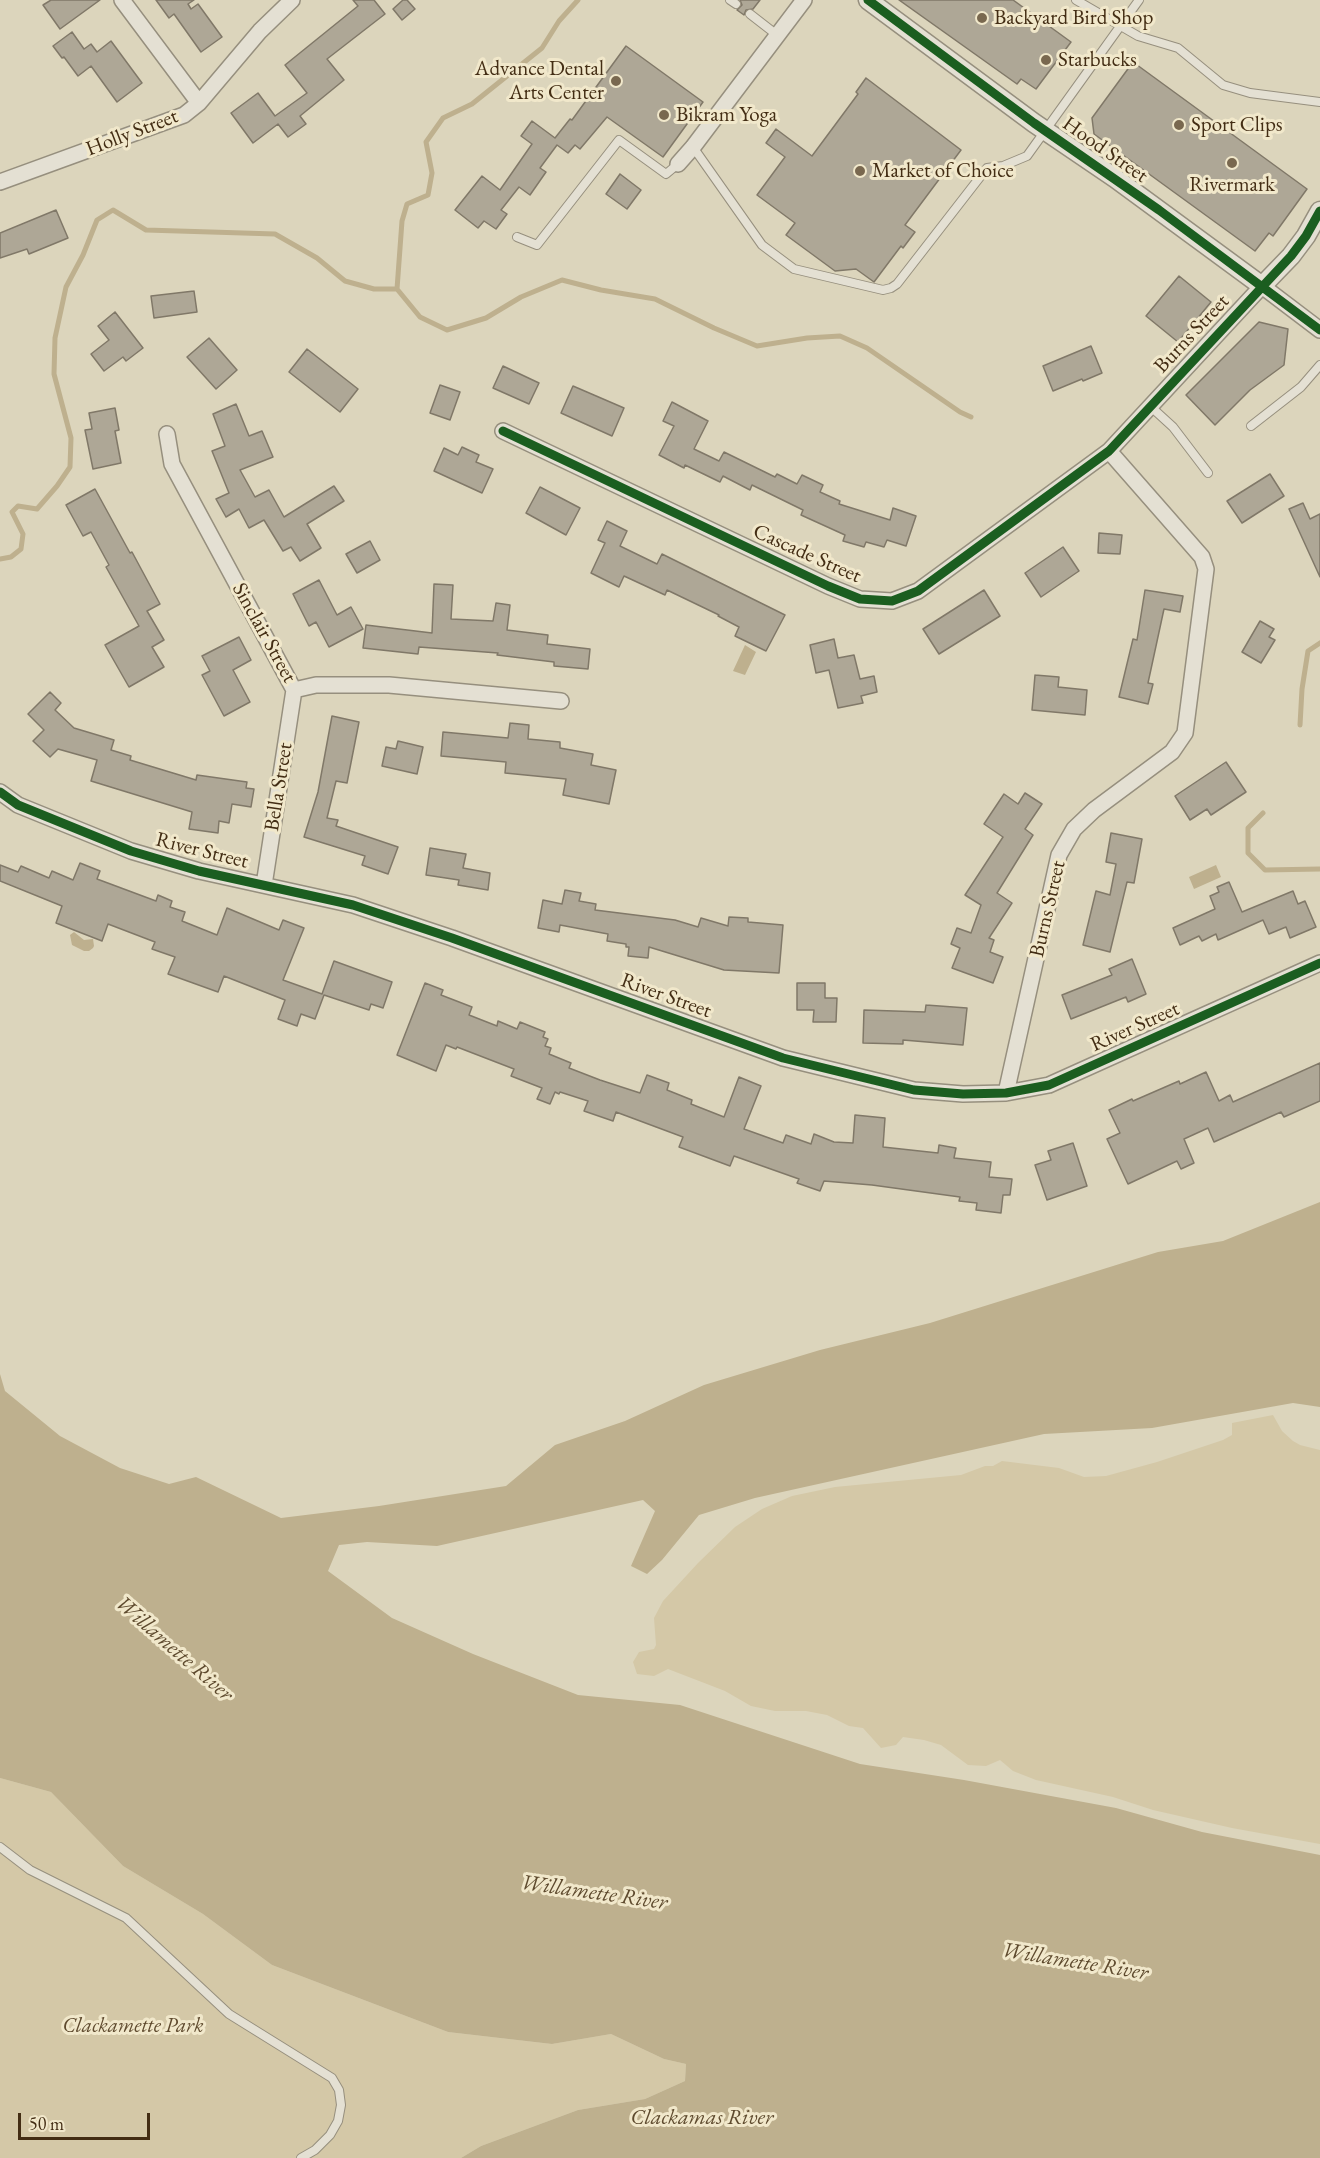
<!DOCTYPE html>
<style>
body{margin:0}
#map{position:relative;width:1320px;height:2158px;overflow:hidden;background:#dcd5bc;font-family:"EB Garamond",serif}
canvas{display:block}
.scale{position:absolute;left:18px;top:2113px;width:132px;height:27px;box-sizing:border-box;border:3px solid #432d14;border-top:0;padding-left:8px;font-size:18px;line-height:21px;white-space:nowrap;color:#432d14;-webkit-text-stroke:4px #f1e8cb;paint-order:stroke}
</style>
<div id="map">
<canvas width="1320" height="2158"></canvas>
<div class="scale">50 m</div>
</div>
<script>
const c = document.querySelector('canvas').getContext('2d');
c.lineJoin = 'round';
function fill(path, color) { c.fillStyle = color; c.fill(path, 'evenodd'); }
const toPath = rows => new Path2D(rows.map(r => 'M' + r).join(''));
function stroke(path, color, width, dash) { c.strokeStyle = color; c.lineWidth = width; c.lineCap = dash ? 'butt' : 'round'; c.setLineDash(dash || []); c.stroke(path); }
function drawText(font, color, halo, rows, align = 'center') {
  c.font = font + ' "EB Garamond",serif'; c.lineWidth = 6; c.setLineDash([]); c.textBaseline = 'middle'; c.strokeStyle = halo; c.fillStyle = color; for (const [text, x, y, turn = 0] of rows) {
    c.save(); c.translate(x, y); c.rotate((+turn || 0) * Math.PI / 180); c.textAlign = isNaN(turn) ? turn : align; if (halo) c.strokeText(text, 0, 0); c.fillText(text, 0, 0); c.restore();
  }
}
fill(toPath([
 [1273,1415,1282,1431,1293,1441,1300,1445,1320,1450,1320,1844,1232,1828,1153,1810,1113,1797,1036,1780,1013,1771,1000,1760,986,1766,968,1765,941,1745,924,1740,903,1737,896,1745,881,1748,863,1728,849,1726,827,1715,806,1711,775,1711,751,1706,725,1691,668,1669,654,1676,637,1674,633,1662,639,1652,654,1649,656,1645,654,1618,663,1601,698,1563,735,1527,762,1509,792,1496,835,1487,961,1475,985,1466,993,1466,1002,1461,1059,1468,1084,1477,1106,1476,1157,1462,1223,1440,1232,1435,1232,1423],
 [0,1778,51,1792,123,1866,203,1914,272,1965,448,2032,552,2044,611,2034,664,2059,686,2064,685,2081,645,2099,578,2110,481,2146,461,2158,0,2158]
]), '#d4c8a7');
fill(toPath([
 [745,645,756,652,745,675,733,671],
 [1216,865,1221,877,1194,889,1189,877],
 [74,932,84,940,93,939,94,946,93,948,89,951,84,951,72,945,70,935],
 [1320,1202,1320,1407,1293,1403,1152,1428,1044,1434,755,1498,699,1515,662,1560,647,1574,631,1566,655,1511,643,1500,437,1546,367,1542,339,1545,328,1571,392,1618,473,1654,578,1695,680,1705,860,1764,964,1780,1116,1808,1202,1832,1320,1855,1320,2158,461,2158,481,2146,578,2110,645,2099,685,2081,686,2064,664,2059,611,2034,552,2044,448,2032,272,1965,203,1914,123,1866,51,1792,0,1778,0,1374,5,1391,60,1436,120,1468,169,1484,196,1477,281,1518,379,1506,506,1486,555,1445,625,1421,704,1385,820,1350,930,1323,1158,1252,1223,1241]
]), '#beb08e');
stroke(toPath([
 [397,289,420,317,447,330,486,318,521,297,562,280,601,290,655,299,714,328,757,346,807,338,840,336,867,348,960,412,971,417],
 [0,559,11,557,21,549,23,534,12,512,18,506,37,509,57,486,70,467,71,438,54,374,55,338,66,287,83,255,97,220,113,210,146,230,275,234,317,258,345,281,374,289,397,289,402,221,407,204,428,195,432,173,426,142,443,118,472,104,542,48,559,21,578,0],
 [1300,725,1302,689,1308,651,1320,643],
 [1263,813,1248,828,1248,853,1265,870,1320,869]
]), '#beb08e', 5);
const building = toPath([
 [51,0,100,0,60,29,43,5,51,0],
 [156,0,194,0,188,4,191,9,198,4,222,37,201,52,174,14,169,18,156,0],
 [353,0,374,0,385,14,327,59,344,80,300,116,306,124,288,137,278,124,253,143,231,113,258,93,275,116,307,93,285,65,358,6,353,0],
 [403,0,407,0,415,9,402,20,393,9,403,0],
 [740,0,760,0,753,9,746,10,744,15,737,10,742,5,740,0],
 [899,0,1013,0,1071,42,1036,89,1021,79,1017,84,899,0],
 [72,32,84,49,91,44,97,52,111,41,142,83,117,102,91,66,78,76,64,57,62,58,53,46,72,32],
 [626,46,703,102,663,157,607,117,580,149,575,145,568,153,557,145,540,168,546,172,530,195,519,187,501,210,507,214,496,229,484,221,478,228,455,210,482,176,500,190,532,144,521,136,532,121,555,138,570,119,572,120,626,46],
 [1133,62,1307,189,1273,236,1269,233,1255,251,1094,134,1092,118,1133,62],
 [866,78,961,150,905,225,915,232,903,248,901,246,874,282,856,269,835,271,786,235,795,223,757,195,785,157,766,143,776,129,812,156,858,94,856,92,866,78],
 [620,174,641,190,627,209,606,194,620,174],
 [56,210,68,238,29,254,27,249,0,258,0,233,56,210],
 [1179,276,1211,302,1178,342,1146,316,1179,276],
 [194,291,197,312,154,318,151,296,194,291],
 [115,312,143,348,126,361,123,357,104,371,91,354,109,340,98,326,115,312],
 [1259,322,1288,329,1284,365,1250,390,1215,425,1186,395,1259,322],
 [209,338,237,370,216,389,187,357,209,338],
 [1091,346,1102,373,1083,381,1082,379,1053,391,1043,366,1091,346],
 [307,349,358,389,340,412,289,372,307,349],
 [503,366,539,383,529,404,493,388,503,366],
 [440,385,460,392,450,420,430,413,440,385],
 [573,386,624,408,612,436,561,413,573,386],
 [672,402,708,421,694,449,719,461,724,452,775,477,777,474,797,484,802,475,823,485,820,492,840,501,839,504,890,520,893,508,916,516,906,546,887,540,884,547,866,542,864,547,843,541,845,535,801,515,803,510,752,485,750,490,723,476,720,482,685,465,684,468,659,455,674,426,663,421,672,402],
 [236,404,249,436,262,431,273,457,240,470,255,497,269,490,284,517,334,486,344,501,307,524,321,548,300,561,291,547,283,551,264,520,249,528,239,509,226,517,216,499,229,493,212,451,225,446,213,414,236,404],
 [115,408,119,430,115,431,121,463,93,469,85,430,92,429,89,413,115,408],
 [462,447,479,455,476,462,493,469,482,493,434,471,444,448,458,455,462,447],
 [1270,474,1284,496,1242,523,1227,501,1270,474],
 [540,487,580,508,566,535,526,513,540,487],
 [95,489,130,553,132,552,160,604,147,611,164,640,152,647,164,667,129,687,105,645,139,626,106,567,109,565,91,532,83,536,66,505,95,489],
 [1303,503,1310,519,1320,514,1320,577,1289,509,1303,503],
 [607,521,627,531,620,546,657,564,662,554,785,615,766,651,735,636,739,627,718,616,719,615,667,590,665,595,624,576,619,587,591,573,605,543,598,540,607,521],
 [1099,533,1122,535,1120,554,1098,553,1099,533],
 [370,541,380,560,357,573,346,554,370,541],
 [1063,547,1079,571,1041,597,1025,573,1063,547],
 [319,580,337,615,351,607,363,629,329,647,316,622,309,626,293,594,319,580],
 [434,584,453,585,451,619,493,621,496,603,510,605,507,630,548,635,547,644,590,649,588,669,554,666,554,662,497,655,498,653,419,647,418,654,363,648,366,625,432,633,434,584],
 [984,590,1000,616,939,654,923,629,984,590],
 [1145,590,1183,596,1180,612,1164,609,1148,683,1153,684,1148,704,1119,697,1133,639,1137,640,1145,590],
 [1260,621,1274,629,1269,637,1275,640,1261,663,1242,652,1260,621],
 [239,637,251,660,233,670,250,702,224,716,202,675,210,671,202,656,239,637],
 [834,639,838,658,854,655,860,679,874,676,877,692,861,696,863,703,838,708,829,670,816,673,810,645,834,639],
 [1035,675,1059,677,1058,687,1087,690,1085,715,1032,710,1035,675],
 [50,692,61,703,55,710,74,728,114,740,111,750,131,756,130,760,196,780,197,775,247,782,246,788,254,789,251,807,232,804,229,823,219,821,218,833,189,829,192,812,91,781,97,760,58,749,50,757,33,741,44,730,28,714,50,692],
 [332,716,359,722,347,783,336,781,327,818,338,820,336,826,398,847,388,874,362,865,365,856,304,837,318,792,332,716],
 [510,723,529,725,528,739,560,742,560,748,593,754,591,765,616,770,609,804,563,795,566,779,505,773,506,762,441,756,443,732,508,738,510,723],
 [398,741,423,747,417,774,382,766,386,747,396,749,398,741],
 [1226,762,1246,792,1211,815,1207,809,1190,820,1175,796,1226,762],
 [1025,793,1042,804,1025,829,1033,835,997,893,1012,903,989,938,994,940,990,952,1003,957,993,983,952,968,960,948,951,944,957,928,971,933,981,905,965,895,1003,837,984,824,1004,794,1018,804,1025,793],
 [1111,833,1142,839,1134,883,1127,882,1110,952,1083,945,1096,891,1110,895,1116,864,1106,862,1111,833],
 [430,848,466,854,463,868,490,873,488,890,458,885,459,880,426,875,430,848],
 [80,863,100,871,97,879,156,901,158,895,172,901,170,907,185,912,182,921,217,935,227,908,279,930,283,920,304,928,283,980,322,994,334,961,392,982,383,1008,371,1004,369,1010,324,995,315,1019,301,1014,297,1026,278,1019,285,1000,224,976,218,992,168,974,175,957,152,949,155,942,108,924,102,941,56,923,62,906,0,881,0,865,18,872,21,866,49,878,52,871,73,880,80,863],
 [1229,882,1242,912,1293,891,1298,904,1305,901,1316,927,1290,938,1286,927,1269,934,1263,920,1218,940,1216,934,1202,941,1199,936,1180,945,1173,928,1215,909,1210,896,1219,892,1217,887,1229,882],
 [565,890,581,893,579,901,596,904,595,910,675,920,698,927,701,918,728,926,729,917,748,918,748,922,783,925,779,973,724,970,649,947,648,958,628,956,629,947,626,947,626,944,607,941,608,934,560,925,559,932,538,928,543,900,562,904,565,890],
 [1132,959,1146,994,1128,1002,1126,997,1071,1019,1062,995,1112,975,1109,969,1132,959],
 [425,983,443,990,441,995,472,1007,469,1015,497,1026,498,1021,517,1029,520,1022,545,1032,543,1037,548,1039,545,1046,551,1048,549,1054,571,1063,569,1068,600,1080,640,1093,647,1075,669,1083,667,1090,692,1100,691,1104,724,1117,739,1077,761,1086,744,1129,783,1143,786,1135,811,1144,814,1134,834,1142,853,1143,855,1115,885,1118,883,1147,938,1153,939,1145,956,1148,954,1158,991,1162,989,1177,1012,1179,1010,1195,1003,1195,1001,1213,976,1210,977,1203,959,1201,960,1197,872,1185,824,1181,820,1191,797,1183,799,1179,734,1156,730,1166,679,1147,683,1137,616,1112,613,1121,584,1111,588,1101,560,1092,559,1094,555,1092,550,1104,537,1099,542,1088,511,1076,514,1069,457,1047,456,1049,446,1045,436,1071,397,1055,425,983],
 [797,983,825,983,825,998,837,998,836,1022,813,1022,814,1010,797,1010,797,983],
 [926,1005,967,1008,963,1045,903,1040,903,1044,863,1043,864,1010,925,1012,926,1005],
 [1320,1063,1320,1101,1284,1117,1281,1112,1214,1142,1208,1128,1184,1139,1194,1163,1181,1169,1177,1161,1128,1184,1107,1139,1120,1133,1109,1110,1132,1099,1133,1101,1179,1081,1180,1084,1206,1072,1219,1101,1230,1095,1233,1102,1320,1063],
 [1073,1143,1087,1186,1047,1200,1035,1165,1051,1160,1048,1151,1073,1143]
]);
fill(building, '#aea796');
stroke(building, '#807868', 1.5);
const service = toPath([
 [730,0,736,4],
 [1076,0,1138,36,1178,48,1223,85,1250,93,1320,102],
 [750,14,777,35],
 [693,147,762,245,794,269,883,290,891,288,897,284,987,168,1003,166,1027,156,1139,0],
 [517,237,537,245,619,140,666,174,678,164],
 [1150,406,1173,427,1208,473],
 [1251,426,1301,387,1320,365],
 [0,1847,30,1870,126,1918,229,2014,332,2078,339,2090,341,2105,338,2121,330,2135,315,2150,301,2158]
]);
const minor = toPath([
 [122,0,199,103],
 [678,164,693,147,804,0],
 [0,182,184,115,199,103,260,31,292,0],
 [503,431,828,586,860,599,892,601,918,591,1109,451,1262,286,1320,330],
 [167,434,172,464,294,690],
 [294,690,316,685,389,685,561,701],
 [0,792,18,805,131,851,199,871,353,905,452,938,783,1058,914,1090,963,1094,1006,1093,1049,1085,1320,963],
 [264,885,294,690],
 [1006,1093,1059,855,1074,829,1094,810,1172,752,1185,733,1206,569,1202,557,1109,451]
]);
const tertiary = toPath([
 [868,0,1034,123,1115,178,1262,286,1291,256,1306,236,1320,211]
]);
stroke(service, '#968f7e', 10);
stroke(minor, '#968f7e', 18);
stroke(tertiary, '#968f7e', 21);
stroke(service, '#e4e0d3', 8);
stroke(minor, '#e4e0d3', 15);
stroke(tertiary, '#e4e0d3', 18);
stroke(toPath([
 [868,0,1034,123,1159,210,1320,330],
 [503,431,828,586,860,599,892,601,918,591,1109,451,1291,256,1306,236,1320,211],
 [0,792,18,805,131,851,199,871,353,905,452,938,783,1058,914,1090,963,1094,1006,1093,1049,1085,1320,963]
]), '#1b5e20', 9);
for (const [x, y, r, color] of [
 [982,18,6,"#79684f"],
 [1046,60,6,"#79684f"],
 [616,81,6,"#79684f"],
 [664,115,6,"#79684f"],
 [1179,125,6,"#79684f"],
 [1232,163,6,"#79684f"],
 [860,171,6,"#79684f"]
]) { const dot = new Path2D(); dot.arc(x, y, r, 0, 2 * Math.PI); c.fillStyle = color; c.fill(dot); stroke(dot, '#f1e8cb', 2); }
drawText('21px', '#432d14', '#f1e8cb', [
 ["Backyard Bird Shop",994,18],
 ["Starbucks",1058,60],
 ["Advance Dental",604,69,"right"],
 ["Arts Center",604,93,"right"],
 ["Bikram Yoga",676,115],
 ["Sport Clips",1191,125],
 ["Market of Choice",872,171],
 ["Rivermark",1232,185,"center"]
], 'left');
drawText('21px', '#432d14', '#f1e8cb', [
 ["Holly Street",132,133,-21],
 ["Hood Street",1105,150,35],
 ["Burns Street",1192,334,-47],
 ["Cascade Street",807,554,24],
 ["Sinclair Street",264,633,61],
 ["Bella Street",279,787,-81],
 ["River Street",202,851,14],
 ["Burns Street",1048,909,-77],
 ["River Street",666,996,20],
 ["River Street",1135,1027,-24]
]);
drawText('italic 21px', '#5f4a2e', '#f1e8cb', [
 ["Clackamette Park",133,2026]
]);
drawText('italic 22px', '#5e4a2e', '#f1e8cb', [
 ["Willamette River",174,1649,41],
 ["Willamette River",594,1893,8],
 ["Willamette River",1075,1962,9],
 ["Clackamas River",702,2118]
]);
</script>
